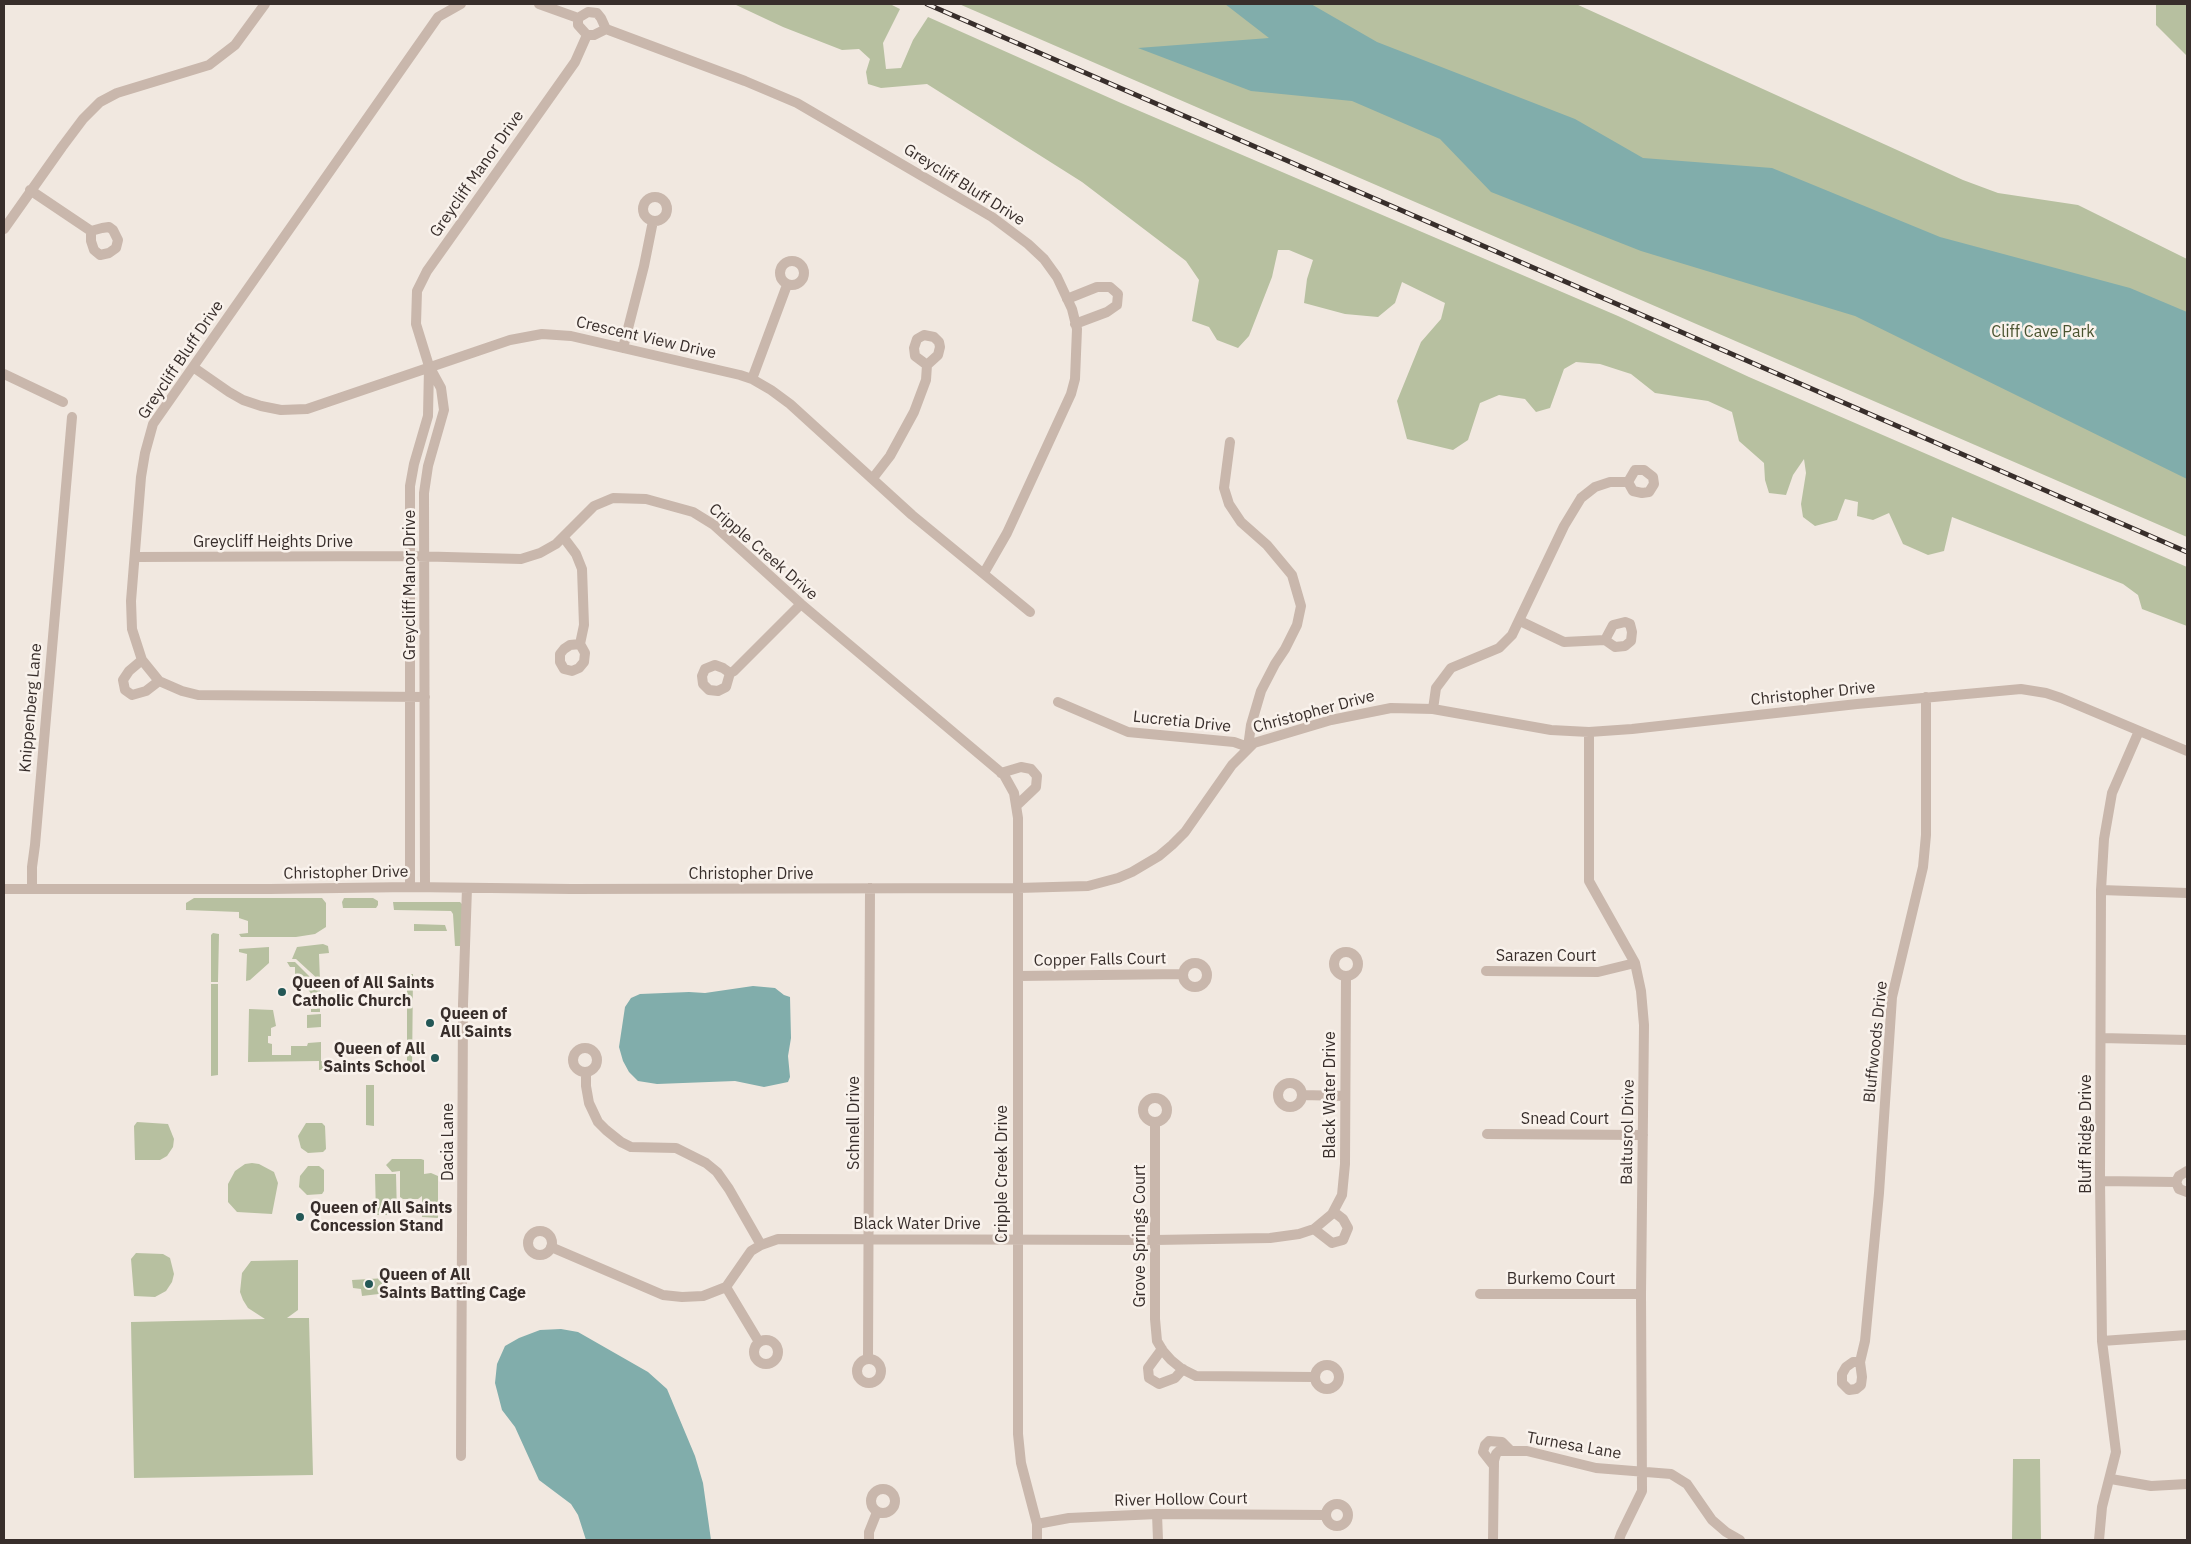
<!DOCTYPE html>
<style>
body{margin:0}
#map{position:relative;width:2191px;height:1544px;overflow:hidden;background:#f1e8e0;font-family:"IBM Plex Sans",sans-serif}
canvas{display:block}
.frame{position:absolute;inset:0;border:5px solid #382e2b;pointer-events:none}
</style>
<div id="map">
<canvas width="2191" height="1544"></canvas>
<div class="frame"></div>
</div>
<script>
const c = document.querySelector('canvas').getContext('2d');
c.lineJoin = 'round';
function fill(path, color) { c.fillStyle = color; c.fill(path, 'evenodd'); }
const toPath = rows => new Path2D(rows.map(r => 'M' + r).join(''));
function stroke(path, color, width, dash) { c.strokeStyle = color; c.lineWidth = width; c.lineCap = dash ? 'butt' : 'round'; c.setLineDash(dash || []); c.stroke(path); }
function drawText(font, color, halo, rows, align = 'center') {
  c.font = font + ' "IBM Plex Sans",sans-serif'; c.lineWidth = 5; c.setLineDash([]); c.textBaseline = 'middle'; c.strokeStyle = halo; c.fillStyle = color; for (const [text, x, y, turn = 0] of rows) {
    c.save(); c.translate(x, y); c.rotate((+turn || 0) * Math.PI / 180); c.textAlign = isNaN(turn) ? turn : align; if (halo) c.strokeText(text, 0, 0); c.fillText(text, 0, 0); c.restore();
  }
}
fill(toPath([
 [734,4,890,4,900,9,883,43,886,69,901,68,913,40,928,17,1121,103,1618,316,1749,377,2187,567,2187,626,2142,609,2138,595,2123,584,1952,517,1944,551,1928,555,1903,544,1889,513,1873,520,1857,516,1858,502,1845,499,1837,520,1815,526,1803,517,1801,504,1806,473,1804,459,1793,475,1786,495,1769,493,1765,480,1764,463,1739,441,1732,412,1708,401,1655,393,1631,374,1600,364,1576,362,1564,369,1550,408,1536,412,1525,399,1499,395,1480,403,1468,440,1453,450,1407,439,1397,401,1421,342,1441,319,1445,303,1402,282,1395,303,1378,317,1345,314,1304,303,1307,279,1313,260,1289,250,1278,250,1272,277,1249,336,1238,348,1217,340,1209,327,1192,321,1199,280,1186,261,1082,182,927,84,881,88,868,84,866,72,870,59,859,49,842,50,783,27],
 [959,4,1576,4,1963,180,1998,193,2078,205,2187,259,2187,537],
 [2156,4,2187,4,2187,56,2156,25],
 [194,898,322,898,326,903,326,927,315,934,296,937,241,937,239,934,248,933,248,921,239,918,239,912,186,910,186,903],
 [344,898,373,898,378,901,378,905,376,908,343,908,342,902],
 [393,902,460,902,463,905,462,946,455,946,453,914,451,911,394,910],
 [414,924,445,925,447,931,414,931],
 [213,933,219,934,218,982,211,982,211,935],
 [323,944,328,946,329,953,319,954,320,981,296,959,292,959,297,947],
 [269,947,269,963,250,980,246,981,247,954,239,952,239,949],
 [287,962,295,962,317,984,320,984,320,1012,311,1012,311,1009,317,1009,314,998,303,982,295,977,295,967,290,967],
 [407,974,413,974,412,1073,407,1073],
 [211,984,218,984,218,1075,211,1076],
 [249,1009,273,1010,276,1026,271,1028,271,1036,268,1036,268,1043,272,1044,272,1055,291,1055,291,1046,307,1046,308,1043,321,1042,321,1061,325,1063,327,1069,319,1070,319,1061,248,1062],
 [321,1014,321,1027,307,1028,307,1015],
 [366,1085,374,1085,374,1126,366,1125],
 [137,1122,168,1124,174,1139,173,1147,167,1156,160,1160,135,1160,134,1126],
 [306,1123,322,1123,325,1126,326,1149,323,1152,308,1153,301,1148,298,1136],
 [392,1159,421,1159,424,1160,424,1174,431,1173,438,1176,438,1218,422,1217,422,1196,418,1199,403,1199,400,1197,400,1171,392,1172,386,1165],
 [252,1163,259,1164,274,1172,278,1183,272,1214,237,1212,228,1202,228,1184,235,1171,245,1164],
 [308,1166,319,1166,324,1170,324,1191,322,1194,307,1195,299,1187,300,1176],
 [375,1174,396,1174,397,1215,376,1215],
 [136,1253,163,1254,170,1258,174,1274,172,1282,166,1291,155,1297,134,1296,131,1259],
 [298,1260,298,1310,287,1318,309,1318,313,1475,134,1478,131,1322,265,1319,248,1308,243,1300,240,1292,242,1273,251,1261],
 [386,1278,387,1293,362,1296,361,1289,353,1288,352,1280],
 [2013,1459,2040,1459,2041,1540,2012,1540]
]), '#b7c0a0');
fill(toPath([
 [1225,4,1311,4,1377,42,1575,119,1643,158,1772,168,1940,237,2130,288,2187,312,2187,479,1855,316,1641,251,1491,192,1440,139,1352,101,1251,91,1138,48,1269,38],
 [753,986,775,988,784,995,790,997,791,1038,788,1056,790,1077,788,1082,764,1087,735,1081,657,1084,638,1081,629,1072,623,1061,619,1047,625,1007,631,998,640,994,689,992,705,993],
 [561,1329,578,1332,648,1372,667,1389,695,1456,703,1483,711,1540,586,1540,578,1515,571,1504,539,1480,515,1427,502,1410,495,1383,497,1364,505,1346,519,1338,540,1330]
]), '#81adab');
stroke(toPath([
 [539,4,578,18,588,12,597,13,601,18,606,29,745,81,797,103,992,217,1028,244,1044,259,1057,277,1072,309,1077,329,1075,379,1071,394,1007,533,984,573],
 [578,18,578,25,587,35,594,35,606,29],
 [30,190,91,231,91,241,94,250,100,255,109,253,116,248,118,240,113,230,109,227,102,228,91,231],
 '643 209a12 12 0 1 1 24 0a12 12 0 1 1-24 0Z',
 [4,229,62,147,83,119,100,102,117,93,209,65,235,45,265,4],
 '780 273a12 12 0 1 1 24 0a12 12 0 1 1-24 0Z',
 [1067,299,1097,287,1110,287,1118,294,1117,305,1107,312,1075,324],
 [623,348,644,266,653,221],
 [193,367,229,392,243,400,261,406,281,410,307,409,510,340,542,334,571,336,740,375,752,379,771,390,790,404,912,515,1030,612],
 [4,374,63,402],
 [752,379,787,285],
 [873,478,890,456,914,412,926,380,927,365,938,355,940,347,939,342,934,337,924,335,917,339,914,348,915,356,927,365],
 [564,538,576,554,582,569,584,625,580,644,585,653,584,662,579,668,572,671,564,669,560,662,560,654,564,649,570,645,580,644],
 [136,557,410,556,521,559,540,553,556,544,594,506,613,498,646,499,693,512,714,525,801,604,1004,775,1014,793,1018,818,1018,1434,1021,1463,1037,1524,1037,1540],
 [1520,621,1564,642,1605,640,1613,625,1625,622,1630,624,1632,632,1631,641,1625,646,1615,647,1605,640],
 [142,660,129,671,123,680,125,690,132,695,146,691,159,681],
 [730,673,726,687,718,691,709,690,703,684,702,676,705,669,715,665,723,668,730,673,734,671,801,604],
 [425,697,198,695,182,691,159,681,142,660,132,629,131,601,141,477,145,453,153,424,438,17,461,4],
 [1058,702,1128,732,1234,742,1248,747,1251,725,1261,691,1275,664,1285,649,1297,625,1301,606,1292,575,1267,545,1241,522,1229,504,1224,488,1230,442],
 [1433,709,1436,688,1451,668,1499,648,1512,635,1564,526,1581,498,1595,487,1610,482,1628,482,1633,491,1642,493,1649,492,1654,484,1653,477,1644,470,1635,470,1628,482],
 [1589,732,1589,881,1635,963,1641,991,1644,1025,1641,1294,1642,1491,1621,1534,1619,1540],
 [1001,773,1021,767,1031,769,1037,776,1036,787,1016,806],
 [410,887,410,486,414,464,428,416,429,367],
 [425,887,424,493,428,466,444,410,441,388,429,366,416,324,417,291,427,271,449,240,575,62,587,35],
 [4,889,270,889,410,887,571,889,1018,888,1088,886,1118,878,1132,872,1159,856,1172,845,1185,832,1232,765,1254,743,1331,720,1391,708,1433,709,1551,730,1589,732,1632,729,1857,704,2021,689,2046,693,2061,698,2187,751],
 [32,889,32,867,35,845,72,417],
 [2101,890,2187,893],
 '1334 964a12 12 0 1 1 24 0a12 12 0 1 1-24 0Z',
 '1183 975a12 12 0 1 1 24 0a12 12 0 1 1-24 0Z',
 [1486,971,1598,972,1635,963],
 [1018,976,1183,974],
 [2101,1038,2187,1040],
 '573 1060a12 12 0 1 1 24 0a12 12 0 1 1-24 0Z',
 [586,1073,586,1086,589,1103,598,1122,606,1130,621,1142,631,1147,676,1148,706,1163,717,1172,729,1189,761,1245],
 '1278 1095a12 12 0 1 1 24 0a12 12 0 1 1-24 0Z',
 [1302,1095,1345,1096],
 '1143 1110a12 12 0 1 1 24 0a12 12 0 1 1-24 0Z',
 [1155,1122,1155,1319,1157,1341,1163,1351,1171,1360,1182,1369,1196,1376,1314,1377],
 [1487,1134,1643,1135],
 [2187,1171,2179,1176,2176,1182,2179,1189,2187,1192],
 [2100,1181,2176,1182],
 [1314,1229,1332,1243,1343,1240,1348,1228,1343,1219,1334,1212],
 '528 1243a12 12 0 1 1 24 0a12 12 0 1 1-24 0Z',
 [551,1247,663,1295,682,1297,703,1296,726,1287,751,1251,761,1245,778,1239,1155,1240,1270,1238,1299,1234,1314,1229,1332,1214,1342,1195,1345,1164,1346,976],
 [726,1287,759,1342],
 [1480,1294,1641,1294],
 '754 1352a12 12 0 1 1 24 0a12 12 0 1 1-24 0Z',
 [2102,1341,2187,1335],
 [1162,1349,1148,1368,1149,1378,1159,1384,1175,1378,1183,1369],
 [868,1358,870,888],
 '857 1371a12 12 0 1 1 24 0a12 12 0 1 1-24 0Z',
 [1860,1362,1853,1362,1846,1367,1842,1374,1842,1383,1849,1390,1856,1389,1861,1385,1862,1377,1860,1362,1865,1341,1879,1193,1892,997,1923,867,1926,835,1926,697],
 '1315 1377a12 12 0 1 1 24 0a12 12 0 1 1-24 0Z',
 [461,1456,463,1004,467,888],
 [1494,1466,1483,1452,1485,1445,1489,1441,1502,1442,1511,1451],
 [2111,1479,2151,1486,2187,1484],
 '871 1501a12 12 0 1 1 24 0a12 12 0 1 1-24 0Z',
 '1326 1515a11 11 0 1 1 22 0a11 11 0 1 1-22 0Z',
 [1157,1514,1158,1540],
 [1037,1524,1069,1518,1157,1514,1326,1515],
 [869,1540,869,1532,877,1512],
 [1493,1540,1494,1461,1496,1454,1499,1451,1527,1451,1596,1468,1671,1474,1687,1484,1712,1520,1726,1532,1740,1540],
 [2099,1540,2102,1507,2116,1452,2102,1341,2100,1181,2101,890,2104,839,2112,793,2139,731]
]), '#c9b7ac', 10);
const rail = toPath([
 [927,4,2187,552]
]);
stroke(rail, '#382e2b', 5);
stroke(rail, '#f9f2ec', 3, [9]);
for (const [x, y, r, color] of [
 [282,992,5,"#235756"],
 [430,1023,5,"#235756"],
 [435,1058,5,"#235756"],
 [300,1217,5,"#235756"],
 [369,1284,5,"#235756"]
]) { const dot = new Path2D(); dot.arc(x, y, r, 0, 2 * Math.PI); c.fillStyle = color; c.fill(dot); stroke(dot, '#f9f2ec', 2); }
drawText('16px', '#382e2b', '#f9f2ec', [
 ["Greycliff Manor Drive",477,174,-55],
 ["Greycliff Bluff Drive",964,185,32],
 ["Crescent View Drive",646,338,13],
 ["Greycliff Bluff Drive",181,360,-56],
 ["Greycliff Heights Drive",273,542],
 ["Cripple Creek Drive",763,552,41],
 ["Greycliff Manor Drive",410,585,-90],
 ["Christopher Drive",1813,694,-6],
 ["Knippenberg Lane",31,708,-85],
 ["Christopher Drive",1314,712,-15],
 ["Lucretia Drive",1182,722,6],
 ["Christopher Drive",346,873,-1],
 ["Christopher Drive",751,874],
 ["Sarazen Court",1546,956],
 ["Copper Falls Court",1100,960,-1],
 ["Bluffwoods Drive",1876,1042,-84],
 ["Black Water Drive",1330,1095,-90],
 ["Snead Court",1565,1119],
 ["Schnell Drive",854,1123,-90],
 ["Baltusrol Drive",1628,1132,-89],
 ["Bluff Ridge Drive",2086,1134,-90],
 ["Dacia Lane",448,1142,-90],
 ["Cripple Creek Drive",1002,1174,-90],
 ["Black Water Drive",917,1224],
 ["Grove Springs Court",1140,1236,-90],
 ["Burkemo Court",1561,1279],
 ["Turnesa Lane",1574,1446,10],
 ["River Hollow Court",1181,1500,-1]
]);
drawText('16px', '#4a5430', '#f9f2ec', [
 ["Cliff Cave Park",2043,332]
]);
drawText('bold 16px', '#382e2b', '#f9f2ec', [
 ["Queen of All Saints",292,983],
 ["Catholic Church",292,1001],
 ["Queen of",440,1014],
 ["All Saints",440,1032],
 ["Queen of All",425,1049,"right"],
 ["Saints School",425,1067,"right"],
 ["Queen of All Saints",310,1208],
 ["Concession Stand",310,1226],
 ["Queen of All",379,1275],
 ["Saints Batting Cage",379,1293]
], 'left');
</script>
